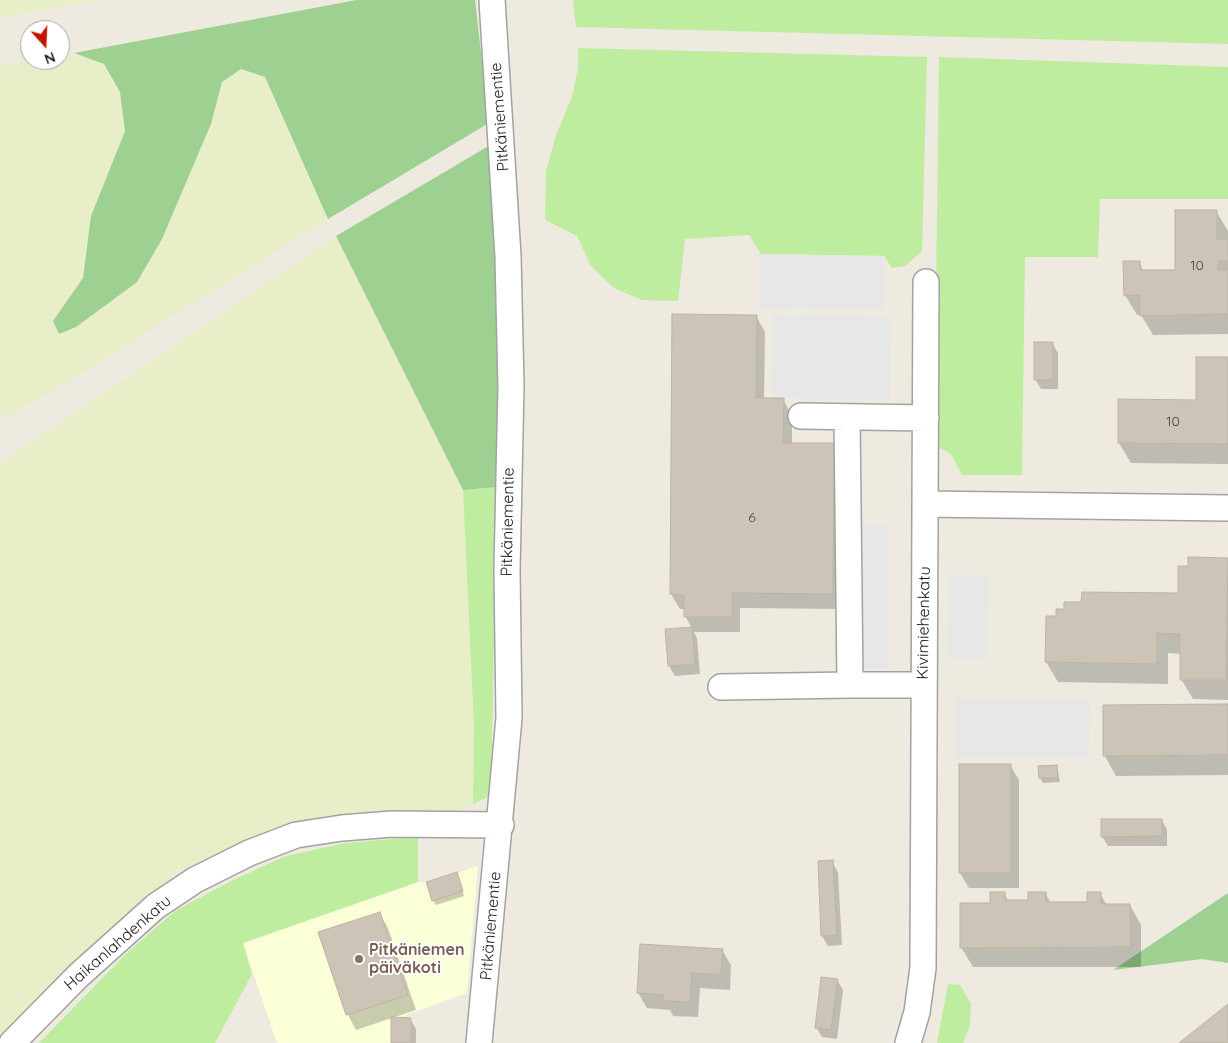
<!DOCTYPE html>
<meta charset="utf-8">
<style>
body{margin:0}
#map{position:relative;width:1228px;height:1043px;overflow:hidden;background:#eeeadf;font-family:Quicksand,sans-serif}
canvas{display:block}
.north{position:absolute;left:20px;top:20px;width:50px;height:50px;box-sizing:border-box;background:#fff;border:1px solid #a4a4a4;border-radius:50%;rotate:160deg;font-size:14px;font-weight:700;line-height:20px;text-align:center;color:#1b1b1b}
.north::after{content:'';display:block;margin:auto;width:18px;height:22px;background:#c61300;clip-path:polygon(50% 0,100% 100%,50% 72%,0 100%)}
</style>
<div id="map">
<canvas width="1228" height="1043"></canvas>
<div class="north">N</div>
</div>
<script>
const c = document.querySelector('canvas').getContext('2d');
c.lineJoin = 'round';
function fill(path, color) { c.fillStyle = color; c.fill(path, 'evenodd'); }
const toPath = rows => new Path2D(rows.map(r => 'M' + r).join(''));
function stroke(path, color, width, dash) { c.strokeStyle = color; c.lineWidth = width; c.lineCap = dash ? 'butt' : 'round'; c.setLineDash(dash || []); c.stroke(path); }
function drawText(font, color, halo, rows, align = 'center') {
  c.font = font + ' Quicksand,sans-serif'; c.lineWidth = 4; c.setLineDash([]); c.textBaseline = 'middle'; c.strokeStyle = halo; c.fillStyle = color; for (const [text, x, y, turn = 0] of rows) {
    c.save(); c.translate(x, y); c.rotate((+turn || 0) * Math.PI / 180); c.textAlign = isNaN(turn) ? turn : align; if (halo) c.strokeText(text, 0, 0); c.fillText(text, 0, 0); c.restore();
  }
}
fill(toPath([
 [478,866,467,993,398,1018,391,1017,391,1043,277,1043,243,943,418,882,426,882]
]), '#fbffd7');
fill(toPath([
 [0,0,102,0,0,18],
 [74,53,104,64,120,92,125,131,91,216,83,278,53,321,162,239,211,124,222,82,241,69,265,77,328,219,43,397,5,417,0,414,0,66,36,60,60,60,60,56],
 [336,236,463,490,474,727,473,804,457,812,351,813,289,824,241,843,177,872,133,910,0,1043,0,464]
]), '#e8eec8');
fill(toPath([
 [573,0,1228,0,1228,44,576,27],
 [578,48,927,57,922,251,905,266,892,268,884,256,761,254,749,235,685,239,678,301,642,300,614,288,591,266,577,236,545,220,546,171,556,135,572,97,578,68],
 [939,57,1228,67,1228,199,1100,199,1098,257,1025,257,1022,475,962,475,951,454,934,445],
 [497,487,491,795,473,804,474,727,463,490],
 [418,837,418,882,243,943,252,974,215,1043,39,1043,128,952,175,911,229,882,286,856,345,843],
 [948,984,960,985,971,1003,970,1025,963,1043,937,1043]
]), '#beeda0');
fill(toPath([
 [357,0,475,0,489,123,328,219,265,77,241,69,222,82,211,124,162,239,137,282,76,327,59,334,53,321,83,278,91,216,125,131,120,92,104,64,74,53],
 [492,144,501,392,497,487,463,490,336,236],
 [1228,893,1228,963,1202,959,1113,970]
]), '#9dd091');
fill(toPath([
 [761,254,884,256,884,310,760,308],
 [773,315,891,317,890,400,772,398],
 [856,525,889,525,889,669,857,669],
 [949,575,988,576,987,659,948,658],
 [955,698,1090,699,1089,758,955,758]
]), '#e7e7e7');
fill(toPath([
 [1216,211,1228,231,1228,334,1153,335,1141,315,1137,315,1125,295,1139,262,1144,272,1176,271],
 [673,316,756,316,765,332,764,400,783,400,792,415,792,444,834,444,843,460,842,609,740,608,740,632,694,632,697,638,700,674,675,676,669,666,692,628,685,616,685,609,680,609,671,594],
 [1052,343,1058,353,1058,389,1041,389,1035,379],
 [1228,359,1228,464,1131,463,1119,443,1119,401,1197,401],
 [1190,559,1228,559,1228,700,1193,699,1181,679,1181,654,1168,653,1168,684,1058,682,1046,662,1047,617,1057,617,1179,595,1190,568],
 [1228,705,1228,775,1116,776,1105,756,1104,707],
 [1010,765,1019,780,1019,888,969,888,960,873],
 [1057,767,1060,782,1043,783,1040,778],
 [1162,820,1167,830,1167,846,1108,846,1102,836],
 [832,862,838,872,842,945,828,946,822,936],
 [459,878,464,896,436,905,433,900],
 [1004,893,1009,902,1029,902,1045,893,1051,903,1088,903,1100,894,1107,905,1130,905,1141,925,1141,967,973,967,961,947,991,904],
 [379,913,388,928,416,1010,356,1030,348,1015,320,933],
 [722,950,731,965,730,990,700,988,698,1017,673,1016,670,1010,647,1008,638,993],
 [837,980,843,990,837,1039,822,1037,816,1027],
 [410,1019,416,1029,416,1043,392,1043]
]), '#0003');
const building = toPath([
 [1175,210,1217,210,1217,239,1228,239,1228,261,1218,261,1218,270,1228,270,1228,314,1140,316,1140,295,1124,296,1123,261,1140,261,1140,270,1175,270,1175,210],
 [672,314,757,315,756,398,784,398,783,443,834,443,833,594,732,593,732,617,684,617,684,595,670,594,672,314],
 [1034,342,1053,342,1053,380,1034,380,1034,342],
 [1196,357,1228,357,1228,444,1118,443,1118,399,1196,400,1196,357],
 [1188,557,1228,558,1226,680,1180,680,1180,634,1157,633,1157,664,1045,662,1046,616,1056,616,1056,609,1064,609,1064,602,1081,602,1082,592,1178,593,1178,566,1188,566,1188,557],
 [692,627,695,664,668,666,665,629,692,627],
 [1228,704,1228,755,1103,756,1103,705,1228,704],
 [959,764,1011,764,1011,873,959,873,959,764],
 [1057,765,1058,778,1039,778,1038,766,1057,765],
 [1101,819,1162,819,1162,836,1101,837,1101,819],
 [833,860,837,935,821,936,818,861,833,860],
 [457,872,463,891,432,901,426,882,457,872],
 [990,892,1005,892,1005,900,1028,900,1028,892,1046,892,1046,902,1087,902,1087,892,1101,892,1101,904,1130,904,1131,947,960,948,960,903,990,903,990,892],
 [380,912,408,995,346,1015,318,932,380,912],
 [640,944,723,949,721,975,692,973,690,1002,663,1001,664,995,637,993,640,944],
 [821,977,838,979,831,1030,815,1028,821,977],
 [1228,1004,1228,1043,1179,1043,1228,1004],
 [391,1017,411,1018,411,1043,391,1043,391,1017]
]);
fill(building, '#cdc4b8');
stroke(building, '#c0b2a1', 1);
const minor = toPath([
 [801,416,926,418],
 [847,417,850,685,923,685],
 [925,504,1228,508],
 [721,687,850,685],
 [12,1043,78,976,156,906,195,880,249,853,296,835,342,828,392,824,501,825],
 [479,1043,509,718,507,570,511,386,508,256,492,0],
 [908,1043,917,1012,923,968,926,282]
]);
stroke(minor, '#a2a2a2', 28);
stroke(minor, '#fff', 25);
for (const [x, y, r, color] of [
 [359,959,5,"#8d6e63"]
]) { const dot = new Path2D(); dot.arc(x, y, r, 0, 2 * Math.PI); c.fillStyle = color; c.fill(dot); stroke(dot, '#fff', 2); }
drawText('14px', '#484542', null, [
 ["10",1197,266],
 ["10",1173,422],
 ["6",752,518]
]);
drawText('16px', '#1b1b1b', '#fff', [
 ["Pitkäniementie",500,117,-94],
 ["Pitkäniementie",508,522,-89],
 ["Kivimiehenkatu",924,623,-89],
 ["Pitkäniementie",491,926,-85],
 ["Haikanlahdenkatu",118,943,-41]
]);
drawText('bold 16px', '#785e54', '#fff', [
 ["Pitkäniemen",369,950],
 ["päiväkoti",369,968]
], 'left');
</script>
